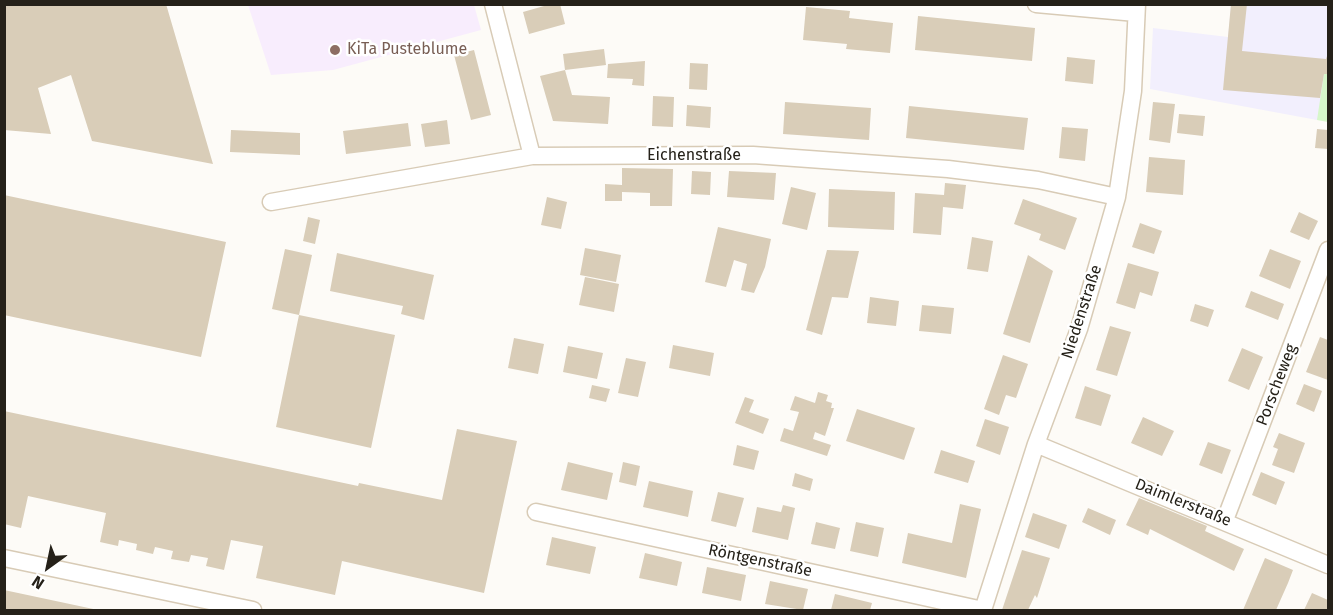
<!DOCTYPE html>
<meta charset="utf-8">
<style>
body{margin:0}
#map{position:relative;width:1333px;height:615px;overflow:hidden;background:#fdfbf7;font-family:"Fira Sans",sans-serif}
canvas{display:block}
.frame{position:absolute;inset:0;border:6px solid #252119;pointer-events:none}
.north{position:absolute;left:18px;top:537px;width:60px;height:60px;-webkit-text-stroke:4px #fff;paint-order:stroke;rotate:213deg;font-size:16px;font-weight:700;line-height:24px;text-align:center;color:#252119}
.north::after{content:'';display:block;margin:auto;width:21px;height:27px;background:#252119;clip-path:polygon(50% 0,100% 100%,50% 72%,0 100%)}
</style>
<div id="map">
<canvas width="1333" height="615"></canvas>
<div class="frame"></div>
<div class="north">N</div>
</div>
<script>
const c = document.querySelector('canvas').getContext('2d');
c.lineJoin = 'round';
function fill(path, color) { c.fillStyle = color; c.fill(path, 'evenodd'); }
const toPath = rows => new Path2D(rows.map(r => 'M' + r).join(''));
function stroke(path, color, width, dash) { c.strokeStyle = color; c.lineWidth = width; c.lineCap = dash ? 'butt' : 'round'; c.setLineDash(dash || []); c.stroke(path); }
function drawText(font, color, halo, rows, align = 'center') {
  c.font = font + ' "Fira Sans",sans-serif'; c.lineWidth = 5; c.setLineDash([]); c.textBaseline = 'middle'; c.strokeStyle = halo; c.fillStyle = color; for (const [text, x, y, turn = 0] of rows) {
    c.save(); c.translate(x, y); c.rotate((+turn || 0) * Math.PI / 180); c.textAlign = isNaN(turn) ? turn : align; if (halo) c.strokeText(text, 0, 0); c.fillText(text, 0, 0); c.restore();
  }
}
fill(toPath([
 [1231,5,1328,5,1328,107,1317,120,1150,89,1153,28,1228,37]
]), '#f2effd');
fill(toPath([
 [248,5,474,5,481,30,333,70,271,75]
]), '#f8edfd');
fill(toPath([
 [1324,74,1328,74,1328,122,1317,120]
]), '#d6f7ca');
fill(toPath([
 [4,4,166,4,213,164,92,141,71,75,38,88,51,134,4,130],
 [551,4,560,4,565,24,529,34,523,12],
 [1231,4,1247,4,1242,51,1326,59,1328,53,1328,74,1324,74,1320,98,1223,90],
 [806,7,850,11,849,18,893,23,890,53,846,49,847,44,803,40],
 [918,16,1035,28,1032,61,915,50],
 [604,49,606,65,565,70,563,54],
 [474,50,491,115,471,120,454,55],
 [1067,57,1095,60,1093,84,1065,81],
 [645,61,644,86,632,85,633,79,607,78,608,64],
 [690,63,708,64,707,90,689,89],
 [565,70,572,95,610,97,608,124,553,121,540,76],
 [653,96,674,97,673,127,652,126],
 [785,102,871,108,869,140,783,134],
 [1153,102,1175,104,1170,143,1149,140],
 [687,105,711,107,710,128,686,126],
 [909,106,1028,118,1024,150,906,138],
 [1179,114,1205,116,1203,136,1177,133],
 [447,120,450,144,425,147,421,124],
 [408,123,411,146,346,154,343,131],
 [1062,127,1088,129,1085,161,1059,158],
 [1317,129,1328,130,1328,149,1315,148],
 [231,130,300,133,300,155,230,152],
 [1149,157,1185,160,1183,195,1146,192],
 [622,168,673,169,672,206,650,206,650,193,622,192,622,201,605,201,605,184,622,185],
 [692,171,711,172,710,195,691,194],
 [729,171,776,173,774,200,727,197],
 [945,183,966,185,963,209,943,207,941,235,913,233,915,193,944,195],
 [791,187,816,193,807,230,782,224],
 [829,189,895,192,894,230,828,227],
 [4,195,226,242,201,357,4,315],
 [547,197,567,202,561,229,541,225],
 [1023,199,1077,218,1065,250,1039,240,1041,234,1014,224],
 [1299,212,1318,221,1309,240,1290,232],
 [308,217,320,220,315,244,303,241],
 [1140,223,1162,231,1154,254,1132,247],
 [718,227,771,239,765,267,754,293,741,290,747,264,734,260,726,287,705,282],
 [972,237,993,241,988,272,967,269],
 [585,248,621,255,616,282,580,275],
 [285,249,312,255,299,315,272,309],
 [1270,249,1301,261,1290,289,1259,276],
 [827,250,859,251,848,298,832,297,822,335,806,330],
 [337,253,434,275,424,320,401,314,403,306,330,291],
 [1028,255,1053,271,1030,343,1003,334],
 [1128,263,1159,272,1152,296,1140,292,1135,309,1116,303],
 [585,277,619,284,614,312,579,305],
 [1251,291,1284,304,1278,320,1245,307],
 [870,297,899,301,896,326,867,323],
 [1195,304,1214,310,1208,327,1190,321],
 [922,305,954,308,951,334,919,331],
 [299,315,395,335,371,448,276,427],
 [1110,326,1131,332,1117,376,1096,370],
 [1320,337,1328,340,1328,380,1306,372],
 [514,338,544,344,538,374,508,368],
 [673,345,714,353,710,376,669,368],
 [568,346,603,353,597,379,563,372],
 [1242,348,1263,357,1249,390,1228,381],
 [1003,355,1028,364,1016,398,1006,395,999,415,984,409],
 [626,358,646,362,638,397,618,393],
 [1304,384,1322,391,1314,412,1296,404],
 [592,385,610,389,606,402,589,398],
 [1085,386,1111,395,1101,426,1075,418],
 [818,392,828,395,826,401,832,403,831,408,834,408,825,436,815,432,813,439,831,445,827,456,780,441,784,428,793,431,799,412,790,410,795,396,815,403],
 [745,397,754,400,749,412,769,419,763,434,735,423],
 [857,409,915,428,904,460,846,441],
 [4,411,358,486,359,483,442,500,457,429,517,441,484,593,342,561,335,595,256,578,263,546,231,540,224,570,206,566,208,558,191,555,189,562,171,559,173,551,155,547,153,554,136,550,137,544,119,540,118,546,100,542,106,513,28,496,21,528,4,524],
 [1143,417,1174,431,1162,456,1131,443],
 [985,419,1009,427,1000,455,976,446],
 [1279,433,1305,443,1294,473,1272,465,1278,449,1273,447],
 [1208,442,1231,450,1222,474,1199,465],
 [737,445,759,451,754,470,733,465],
 [941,450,975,461,968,483,934,473],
 [568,462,613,473,607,500,561,490],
 [623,462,640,466,636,486,619,482],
 [1261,472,1285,482,1276,505,1252,495],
 [795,473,813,479,810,491,792,486],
 [649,481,693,491,688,517,643,507],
 [718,492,744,498,736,527,711,521],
 [1139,498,1207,526,1205,531,1244,549,1234,571,1150,529,1148,535,1126,525],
 [960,504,981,509,966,578,902,563,908,533,952,543],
 [783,505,795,508,788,540,752,532,757,507,781,512],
 [1088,508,1116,520,1110,535,1082,522],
 [1033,513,1067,525,1059,549,1025,537],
 [816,522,840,528,835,549,811,544],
 [856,522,884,528,878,557,850,551],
 [552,537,596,547,590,574,546,565],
 [1022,550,1050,558,1037,598,1035,595,1028,610,1002,610],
 [645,553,682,562,677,586,639,578],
 [1265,558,1293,570,1288,583,1276,610,1243,610],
 [707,567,746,575,741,601,702,593],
 [770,581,808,589,803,610,765,604],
 [4,590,98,610,4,610],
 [1312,593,1328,600,1328,610,1304,610],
 [835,594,872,603,870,610,831,610]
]), '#d9cdb8');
const street = toPath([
 [493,4,532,156],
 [1036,4,1136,13],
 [271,202,532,156,753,155,948,169,1038,180,1117,197],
 [1036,444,1328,565],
 [536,512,983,610],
 [1225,520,1328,250],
 [4,558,253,610],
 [983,610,1036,444,1079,329,1117,197,1133,91,1137,4]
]);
stroke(street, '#d8cbb6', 19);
stroke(street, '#fff', 16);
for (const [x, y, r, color] of [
 [335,50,6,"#8d6e63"]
]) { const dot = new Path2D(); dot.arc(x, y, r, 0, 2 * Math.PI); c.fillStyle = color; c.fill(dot); stroke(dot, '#fff', 2); }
drawText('16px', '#785e54', '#fff', [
 ["KiTa Pusteblume",347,50]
], 'left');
drawText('16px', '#252119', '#fff', [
 ["Eichenstraße",694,156],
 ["Niedenstraße",1082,312,-72],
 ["Porscheweg",1277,385,-69],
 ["Daimlerstraße",1183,503,22],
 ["Röntgenstraße",760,561,12]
]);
</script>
